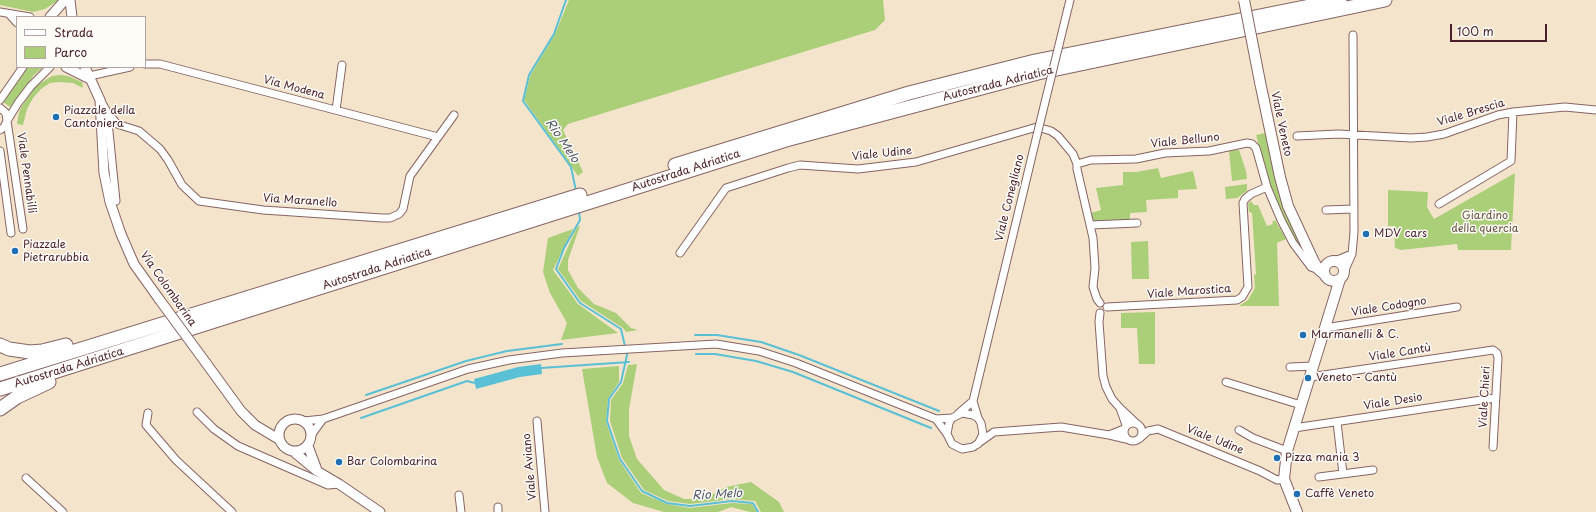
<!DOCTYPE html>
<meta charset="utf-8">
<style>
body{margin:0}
#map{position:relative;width:1596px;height:512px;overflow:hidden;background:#f5e4cc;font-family:"Playpen Sans",sans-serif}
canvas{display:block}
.legend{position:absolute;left:16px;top:16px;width:130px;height:52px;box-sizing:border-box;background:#fdfcf7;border:1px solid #b5a4a5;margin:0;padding:5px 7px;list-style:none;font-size:12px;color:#4a1f2b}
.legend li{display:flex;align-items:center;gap:8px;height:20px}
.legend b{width:20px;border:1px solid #b5a4a5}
.scale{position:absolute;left:1450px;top:24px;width:97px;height:18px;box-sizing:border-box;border:2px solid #4a1f2b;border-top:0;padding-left:5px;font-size:12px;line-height:14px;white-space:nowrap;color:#4a1f2b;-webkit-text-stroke:3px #fdfcf7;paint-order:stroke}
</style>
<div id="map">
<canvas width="1596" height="512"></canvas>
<ul class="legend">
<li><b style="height:5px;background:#fff"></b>Strada</li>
<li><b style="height:11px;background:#abcf79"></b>Parco</li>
</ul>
<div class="scale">100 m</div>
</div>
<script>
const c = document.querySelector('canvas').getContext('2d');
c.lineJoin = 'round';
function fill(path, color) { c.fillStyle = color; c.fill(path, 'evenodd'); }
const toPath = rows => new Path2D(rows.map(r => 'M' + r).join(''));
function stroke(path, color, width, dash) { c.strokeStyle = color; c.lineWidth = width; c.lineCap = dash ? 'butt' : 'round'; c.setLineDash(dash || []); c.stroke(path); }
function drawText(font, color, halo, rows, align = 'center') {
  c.font = font + ' "Playpen Sans",sans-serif'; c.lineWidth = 3; c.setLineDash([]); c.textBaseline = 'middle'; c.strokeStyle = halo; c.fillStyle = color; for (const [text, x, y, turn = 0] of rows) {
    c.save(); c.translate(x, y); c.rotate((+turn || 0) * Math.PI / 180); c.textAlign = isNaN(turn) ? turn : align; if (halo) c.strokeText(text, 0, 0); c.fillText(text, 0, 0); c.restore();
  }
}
fill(toPath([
 [0,0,59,0,45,9,33,12,0,5],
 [569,0,883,0,885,20,875,30,568,124,563,130,583,172,578,176,524,100,530,76,555,34],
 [28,67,40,67,42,68,34,75,10,107,3,102],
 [61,75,68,76,82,82,83,88,73,83,59,82,50,83,41,89,33,98,27,109,23,125,17,124,19,112,22,106,36,86,52,76],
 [1265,133,1269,148,1306,257,1296,242,1276,203,1267,176,1256,135],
 [1239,150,1246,171,1247,179,1232,181,1229,151],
 [1158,168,1161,178,1193,171,1197,189,1178,190,1178,198,1146,200,1147,212,1130,213,1130,220,1097,223,1093,221,1091,213,1101,210,1096,188,1123,185,1123,172,1136,172],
 [1515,173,1511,250,1458,250,1457,244,1401,250,1395,248,1394,226,1388,226,1388,190,1428,192,1427,207,1434,219],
 [1247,184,1247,191,1237,198,1226,199,1225,187],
 [1251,201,1254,205,1258,205,1267,226,1273,224,1272,222,1275,220,1286,239,1277,243,1279,306,1239,306,1248,300,1255,288,1254,275,1256,274,1252,213,1249,212,1248,204],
 [580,226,568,260,568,270,578,288,594,304,616,313,631,328,638,330,626,332,623,328,581,301,558,269,577,227],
 [573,229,553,270,578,304,618,333,561,340,567,323,550,293,543,272,548,238],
 [1148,241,1149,279,1132,279,1131,242],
 [1155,312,1155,364,1139,364,1137,328,1121,328,1121,313],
 [637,364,629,409,629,436,637,459,664,490,684,499,704,499,726,487,751,482,779,502,784,512,761,512,755,501,732,499,690,504,668,501,644,490,622,458,610,421,611,400,623,383,628,365],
 [619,366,619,382,608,399,606,422,619,460,641,493,667,504,690,508,732,503,752,504,757,512,750,512,731,507,718,512,664,512,633,503,607,483,597,457,582,369]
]), '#abcf79');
fill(toPath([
 [541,364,542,374,520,377,476,389,474,379,518,367]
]), '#59c0d6');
stroke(toPath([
 [566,0,554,34,529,75,523,101,571,167,576,191],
 [579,211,580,220,564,248,556,269,580,303,621,329,627,355,621,382,609,399,607,421,620,459,642,491,667,503,690,506,732,501,753,503,758,512],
 [695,335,717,335,761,342,799,355,939,411],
 [696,354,715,354,756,361,793,372,931,428],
 [541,368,629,362],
 [366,395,466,361,507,351,562,344],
 [361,418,467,381,475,383]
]), '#59c0d6', 2);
const minor = toPath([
 [1068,8,1070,0],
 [0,12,30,17],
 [9,14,17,23],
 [145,64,160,64,438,137],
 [90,79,94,75,130,67],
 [0,100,23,67],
 [101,101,107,112,117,124,139,131,160,149,168,160,182,185,199,201,263,210,382,218,390,218,399,214,403,209,410,176,454,115],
 [0,108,6,113,7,121,4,127,0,130],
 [336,110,342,65],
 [107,112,116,201],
 [1297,136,1338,134,1411,138,1427,137,1444,134,1498,115,1513,112,1565,107,1596,110],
 [0,151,11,233],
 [1439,204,1511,161,1513,112],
 [1326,210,1353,209],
 [1091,225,1137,223],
 [23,229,7,121,18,103,31,86,50,67],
 [680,253,726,188,788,168,800,165,858,169,916,162,1037,127,1051,131,1058,136,1073,154,1077,164],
 [1352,254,1354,232,1353,35],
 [1335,261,1352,254,1344,272],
 [1100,303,1097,299,1093,287,1095,268,1093,238,1077,169,1077,164,1091,160,1136,159,1165,153,1209,151,1247,143,1252,144,1256,148,1267,187,1281,220,1293,243,1311,267,1319,270],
 [1107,307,1237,300,1242,297,1248,287,1243,203,1245,199,1251,194,1267,187],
 [1100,313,1099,322,1103,376,1106,387,1112,399,1120,408],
 [1325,328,1457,307],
 [1290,367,1314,366],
 [1310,377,1493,350,1497,353,1498,358,1493,447],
 [1226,382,1301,405],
 [197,412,214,429,238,446,328,485,339,484],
 [148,413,146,425,176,460,232,512],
 [958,414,973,401],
 [978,418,973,401,1037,135],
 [936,419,947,434],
 [304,421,323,419,468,369,509,360,562,353,716,344,759,351,796,363,936,419,952,418],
 [537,421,545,512],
 [1337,422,1343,474],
 '1124 432a9 9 0 1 1 18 0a9 9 0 1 1-18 0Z',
 [1126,425,1120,408,1136,423],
 [1294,428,1495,398],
 [1124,429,1109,435,1126,439],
 [1239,430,1253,438,1287,451],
 [312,434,323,419],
 [1139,439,1148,431,1158,429,1260,471,1277,480,1284,479],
 [978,444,983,434,981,423,978,418,973,415,962,413,952,418,949,423,947,434,952,444,962,449,973,447,994,432,1061,427,1109,435],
 [1319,477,1373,470],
 [26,478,63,512],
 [459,495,461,512],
 [498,507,498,512]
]);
const tertiary = toPath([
 [70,0,72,17],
 [50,17,65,0],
 [66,67,90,79],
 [85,67,100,100,104,173,110,202,121,234,134,264,159,299],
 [206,363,241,411,255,425,280,440],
 '279 435a16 16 0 1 1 32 0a16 16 0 1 1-32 0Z',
 [308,446,317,470],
 [294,452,317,471,339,484,380,512]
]);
const secondary = toPath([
 [1260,82,1280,177,1288,206,1314,262,1319,270,1325,275],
 '1324 271a10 10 0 1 1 20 0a10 10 0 1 1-20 0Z',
 [1297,512,1284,479,1287,451,1340,279]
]);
const motorway = toPath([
 [675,165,909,93,1035,61,1340,0],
 [0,345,9,349,30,352,42,351,66,345],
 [0,374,580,195],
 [0,389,786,140,1038,73,1385,0],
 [0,409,17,397,49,382]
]);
stroke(minor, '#866463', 9);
stroke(tertiary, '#866463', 11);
stroke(secondary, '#866463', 12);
stroke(motorway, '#866463', 15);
stroke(minor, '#fff', 7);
stroke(tertiary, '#fff', 9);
stroke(secondary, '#fff', 10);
stroke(motorway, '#fff', 13);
const minorBridge = toPath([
 [1037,135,1068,8]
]);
const tertiaryBridge = toPath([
 [159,299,206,363]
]);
const secondaryBridge = toPath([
 [1244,0,1260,82]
]);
stroke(minorBridge, '#866463', 9, []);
stroke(tertiaryBridge, '#866463', 11, []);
stroke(secondaryBridge, '#866463', 12, []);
stroke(minorBridge, '#fff', 7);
stroke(tertiaryBridge, '#fff', 9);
stroke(secondaryBridge, '#fff', 10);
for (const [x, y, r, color] of [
 [56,117,4,"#1f6fb2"],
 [1366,234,4,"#1f6fb2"],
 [15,251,4,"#1f6fb2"],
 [1303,335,4,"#1f6fb2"],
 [1308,378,4,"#1f6fb2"],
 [1277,458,4,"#1f6fb2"],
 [339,462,4,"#1f6fb2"],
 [1297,494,4,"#1f6fb2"]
]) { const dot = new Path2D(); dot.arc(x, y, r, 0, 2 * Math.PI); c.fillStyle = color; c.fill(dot); stroke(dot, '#fdfcf7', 1.5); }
drawText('11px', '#4a1f2b', '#fdfcf7', [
 ["Autostrada Adriatica",998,84,-14],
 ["Via Modena",294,88,15],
 ["Viale Brescia",1471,113,-17],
 ["Viale Veneto",1281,124,78],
 ["Viale Belluno",1185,141,-6],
 ["Viale Udine",882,154,-6],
 ["Autostrada Adriatica",686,171,-18],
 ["Viale Pennabilli",26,173,82],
 ["Viale Conegliano",1010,198,-76],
 ["Via Maranello",300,201,4],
 ["Autostrada Adriatica",377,269,-18],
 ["Via Colombarina",168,289,55],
 ["Viale Marostica",1189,292,-4],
 ["Viale Codogno",1389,307,-9],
 ["Viale Cantù",1400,353,-9],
 ["Autostrada Adriatica",69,368,-17],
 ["Viale Chieri",1485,397,-87],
 ["Viale Desio",1393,402,-9],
 ["Viale Udine",1215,440,22],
 ["Viale Aviano",530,467,-95]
]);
drawText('11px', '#4a1f2b', '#fdfcf7', [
 ["Piazzale della",64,111],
 ["Cantoniera",64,124],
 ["MDV cars",1374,234],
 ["Piazzale",23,245],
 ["Pietrarubbia",23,258],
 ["Marmanelli & C.",1311,335],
 ["Veneto - Cantù",1316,378],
 ["Pizza mania 3",1285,458],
 ["Bar Colombarina",347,462],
 ["Caffè Veneto",1305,494]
], 'left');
drawText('11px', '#675442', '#fdfcf7', [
 ["Giardino",1485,216],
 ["della quercia",1485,229]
]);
drawText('italic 12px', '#4f5767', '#fdfcf7', [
 ["Rio Melo",562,141,56],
 ["Rio Melo",717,495,-3]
]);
</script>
